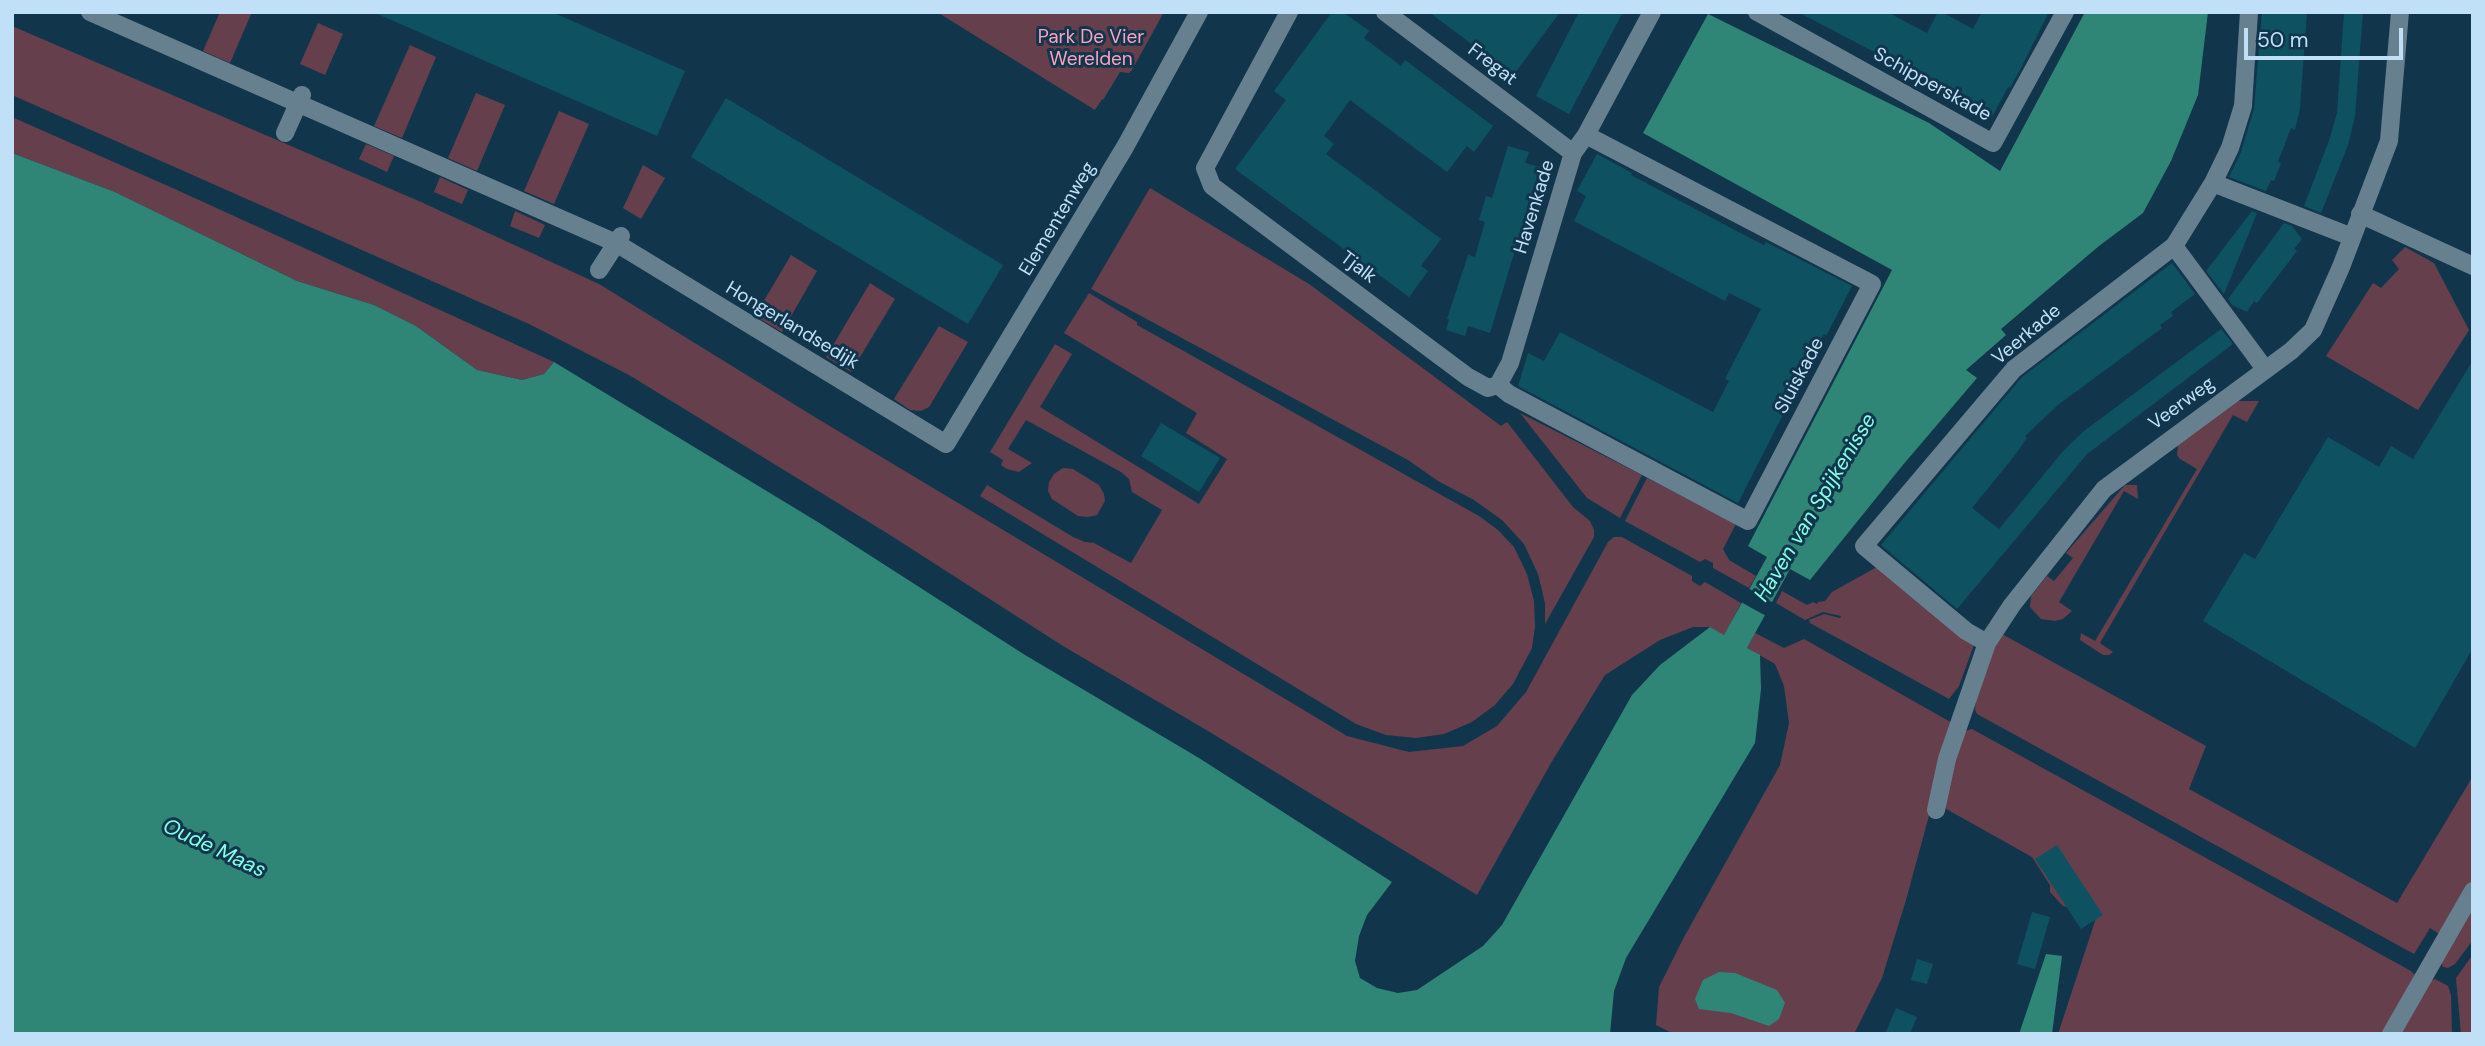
<!DOCTYPE html>
<style>
body{margin:0}
#map{position:relative;width:2485px;height:1046px;overflow:hidden;background:#11364c;font-family:"DM Sans",sans-serif}
canvas{display:block}
.frame{position:absolute;inset:0;border:14px solid #bfe0f7;pointer-events:none}
.scale{position:absolute;left:2244px;top:28px;width:159px;height:32px;box-sizing:border-box;border:4px solid #bfe0f7;border-top:0;padding-left:9px;font-size:21px;line-height:24px;white-space:nowrap;color:#bfe0f7;-webkit-text-stroke:5px #11364c;paint-order:stroke}
</style>
<div id="map">
<canvas width="2485" height="1046"></canvas>
<div class="frame"></div>
<div class="scale">50 m</div>
</div>
<script>
const c = document.querySelector('canvas').getContext('2d');
c.lineJoin = 'round';
function fill(path, color) { c.fillStyle = color; c.fill(path, 'evenodd'); }
const toPath = rows => new Path2D(rows.map(r => 'M' + r).join(''));
function stroke(path, color, width, dash) { c.strokeStyle = color; c.lineWidth = width; c.lineCap = dash ? 'butt' : 'round'; c.setLineDash(dash || []); c.stroke(path); }
function drawText(font, color, halo, rows, align = 'center') {
  c.font = font + ' "DM Sans",sans-serif'; c.lineWidth = 6; c.setLineDash([]); c.textBaseline = 'middle'; c.strokeStyle = halo; c.fillStyle = color; for (const [text, x, y, turn = 0] of rows) {
    c.save(); c.translate(x, y); c.rotate((+turn || 0) * Math.PI / 180); c.textAlign = isNaN(turn) ? turn : align; if (halo) c.strokeText(text, 0, 0); c.fillText(text, 0, 0); c.restore();
  }
}
fill(toPath([
 [220,12,252,12,230,63,203,51],
 [937,12,1164,12,1132,70,1129,73,1120,72,1103,100,1102,99,1095,110],
 [318,23,343,34,325,75,300,64],
 [12,26,421,202,599,284,818,419,1347,736,1409,752,1463,746,1497,726,1526,692,1608,542,1614,537,1622,537,1692,576,1692,581,1700,586,1705,582,1741,603,1724,636,1710,627,1693,627,1660,640,1605,675,1551,763,1477,895,1208,731,1063,646,890,535,629,375,529,324,12,95],
 [410,45,436,57,402,138,374,126],
 [476,93,505,105,477,171,448,158],
 [559,111,589,124,554,204,524,191],
 [12,117,177,190,554,362,544,374,522,380,477,370,416,326,374,305,297,281,115,192,12,153],
 [366,144,394,156,387,172,359,159],
 [643,165,665,178,641,219,623,208],
 [440,177,468,190,462,204,434,192],
 [1150,188,1309,284,1501,426,1507,422,1573,507,1590,521,1594,530,1594,537,1545,624,1545,603,1538,574,1524,544,1502,520,1474,500,1438,481,1408,460,1091,289],
 [515,211,545,225,539,238,510,226],
 [2405,247,2434,263,2469,330,2418,410,2326,356,2373,283,2381,288,2399,269,2392,260],
 [791,255,817,271,782,332,755,316],
 [870,283,895,299,851,372,826,357],
 [1089,293,1137,322,1137,325,1479,516,1498,530,1514,547,1527,574,1534,601,1535,627,1532,648,1513,684,1495,705,1472,722,1444,734,1416,738,1386,735,1356,724,980,496,987,485,1073,537,1085,542,1094,543,1131,563,1162,510,1132,492,1129,479,1121,472,1026,420,1008,449,1032,463,1019,472,1007,469,1001,465,1003,460,990,452,1055,344,1072,354,1040,407,1199,504,1227,459,1186,433,1197,413,1064,333],
 [939,326,968,342,929,407,921,411,910,410,894,399],
 [2237,401,2259,401,2247,422,2233,415,2100,643,2113,652,2109,655,2103,655,2080,640,2081,633,2095,641,2197,469,2180,459,2177,455,2178,445],
 [1520,413,1642,475,1620,518,1587,498],
 [1063,468,1073,469,1099,485,1104,494,1105,501,1097,515,1088,517,1078,516,1052,499,1048,491,1049,482,1054,474],
 [1647,478,1736,524,1723,549,1729,560,1756,576,1749,588,1713,568,1713,563,1705,559,1700,562,1625,521],
 [2125,485,2137,485,2138,499,2124,491,2059,602,2072,611,2063,619,2055,621,2041,619,2030,607,2031,596,2047,576,2054,581,2073,558,2066,553],
 [1877,567,1974,645,1959,686,1949,699,1810,623,1809,620,1824,614,1840,618,1841,616,1823,612,1805,620,1776,603,1782,591,1807,605,1813,602,1817,604,1818,602,1825,601,1832,592],
 [1755,633,1784,648,1804,639,1954,724,1906,900,1882,978,1854,1034,1674,1034,1656,1025,1659,987,1683,939,1780,765,1789,723,1784,686,1775,664,1747,648],
 [2000,633,2206,746,2189,789,2397,903,2473,776,2473,880,2441,935,2430,928,2414,954,1977,714,1975,710,1978,683],
 [1972,729,2411,971,2415,975,2385,1034,2058,1034,2097,915,2063,906,2050,892,2050,885,2032,857,1941,806,1965,731],
 [2473,907,2473,940,2455,964,2448,968,2443,967,2441,962],
 [2473,954,2473,1034,2461,1034,2456,978],
 [2435,979,2448,986,2451,995,2452,1034,2400,1034,2430,981]
]), '#663f4c');
fill(toPath([
 [2085,12,2208,12,2198,95,2171,161,2143,213,2099,246,2001,329,2006,335,1966,370,1977,378,1902,466,1810,580,1790,569,1747,648,1760,655,1761,689,1755,743,1626,958,1614,991,1610,1034,12,1034,12,153,115,192,297,281,374,305,416,326,477,370,522,380,544,374,554,362,821,524,1025,655,1199,758,1392,882,1367,915,1359,936,1355,961,1360,978,1377,988,1398,993,1417,990,1483,946,1502,925,1632,695,1660,665,1710,627,1724,635,1767,557,1748,546,1892,270,1643,133,1708,14,1929,123,2000,171],
 [2046,954,2062,956,2052,1034,2019,1034],
 [1719,972,1735,973,1777,990,1785,1003,1779,1019,1769,1026,1731,1013,1699,1009,1695,999,1703,980]
]), '#308676');
fill(toPath([
 [1746,587,1775,604,1768,617,1739,601]
]), '#11364c');
fill(toPath([
 [373,12,552,12,685,71,657,136],
 [1332,12,1343,12,1369,31,1364,38,1401,66,1405,60,1493,126,1474,152,1467,146,1447,172,1350,100,1324,136,1334,144,1326,154,1441,239,1421,266,1428,271,1409,297,1235,169,1286,100,1274,91],
 [1429,12,1560,12,1515,73,1504,65,1502,67],
 [1579,12,1623,12,1569,114,1536,96],
 [1798,12,1887,12,1927,33,1938,12,1942,12,1973,29,1982,12,2049,12,2022,66,2010,88,2008,87,1992,117,1974,108,1975,105,1938,86,1937,89,1914,77,1916,74],
 [2262,12,2307,12,2300,108,2295,130,2291,128,2278,162,2281,163,2274,181,2271,180,2266,191,2229,177,2241,152,2254,109],
 [2344,12,2363,12,2355,116,2348,145,2321,213,2304,206,2330,138,2337,113],
 [726,98,1003,265,968,324,691,157],
 [1508,146,1529,152,1525,163,1540,167,1490,333,1468,326,1465,336,1446,330,1449,319,1447,319,1468,255,1475,257,1485,222,1479,220,1486,196,1492,198],
 [1597,154,1632,173,1631,175,1748,237,1764,245,1766,242,1852,286,1826,336,1824,334,1738,503,1518,386,1528,353,1544,361,1560,332,1713,412,1729,381,1725,379,1761,309,1729,293,1725,301,1574,221,1586,196,1577,191],
 [2252,211,2257,213,2224,294,2206,271],
 [2284,223,2292,226,2302,239,2294,249,2297,251,2257,303,2254,301,2247,312,2232,305,2228,299],
 [2172,263,2195,294,2171,312,2173,316,2160,325,2162,328,2058,405,2025,436,2027,438,2015,455,1972,508,1999,529,2064,450,2084,431,2221,329,2233,344,2087,454,1957,609,1881,545,2022,377],
 [2473,360,2473,648,2415,748,2203,621,2244,553,2255,559,2328,437,2379,467,2391,446,2413,459],
 [1161,423,1220,458,1199,492,1141,456],
 [2057,845,2103,915,2081,929,2035,859],
 [2032,912,2050,917,2035,969,2017,964],
 [1917,959,1933,964,1927,984,1911,980],
 [1896,1008,1917,1017,1910,1034,1885,1034]
]), '#0e5262');
stroke(toPath([
 [90,12,616,243,946,444,1125,147,1199,12],
 [1289,12,1205,168,1212,186,1468,377,1488,388,1498,385],
 [1385,12,1573,153],
 [1757,12,1993,143,2065,12],
 [285,133,302,95],
 [2213,183,2352,237],
 [2360,214,2473,266],
 [2174,246,2265,369],
 [599,270,621,236],
 [1498,385,1509,394,1748,521,1872,284,1586,135],
 [1498,385,1510,363,1573,153,1586,135,1652,12],
 [1987,643,1966,631,1864,546,2014,369,2174,246,2213,183,2230,148,2243,106,2249,12],
 [1936,810,1947,759,1987,643,2012,605,2104,489,2291,351,2313,330,2341,267,2389,141,2400,12],
 [2391,1034,2473,891]
]), '#678090', 18);
drawText('19px', '#fea2c0', '#11364c', [
 ["Park De Vier",1091,38],
 ["Werelden",1091,60]
]);
drawText('19px', '#bfe0f7', '#11364c', [
 ["Fregat",1492,65,37],
 ["Schipperskade",1932,85,29],
 ["Havenkade",1535,207,-73],
 ["Elementenweg",1058,219,-59],
 ["Tjalk",1358,268,37],
 ["Hongerlandsedijk",792,326,31],
 ["Veerkade",2027,335,-40],
 ["Sluiskade",1800,376,-62],
 ["Veerweg",2182,404,-36]
]);
drawText('italic 21px', '#85fee5', '#11364c', [
 ["Haven van Spijkenisse",1816,508,-59],
 ["Oude Maas",214,849,25]
]);
</script>
